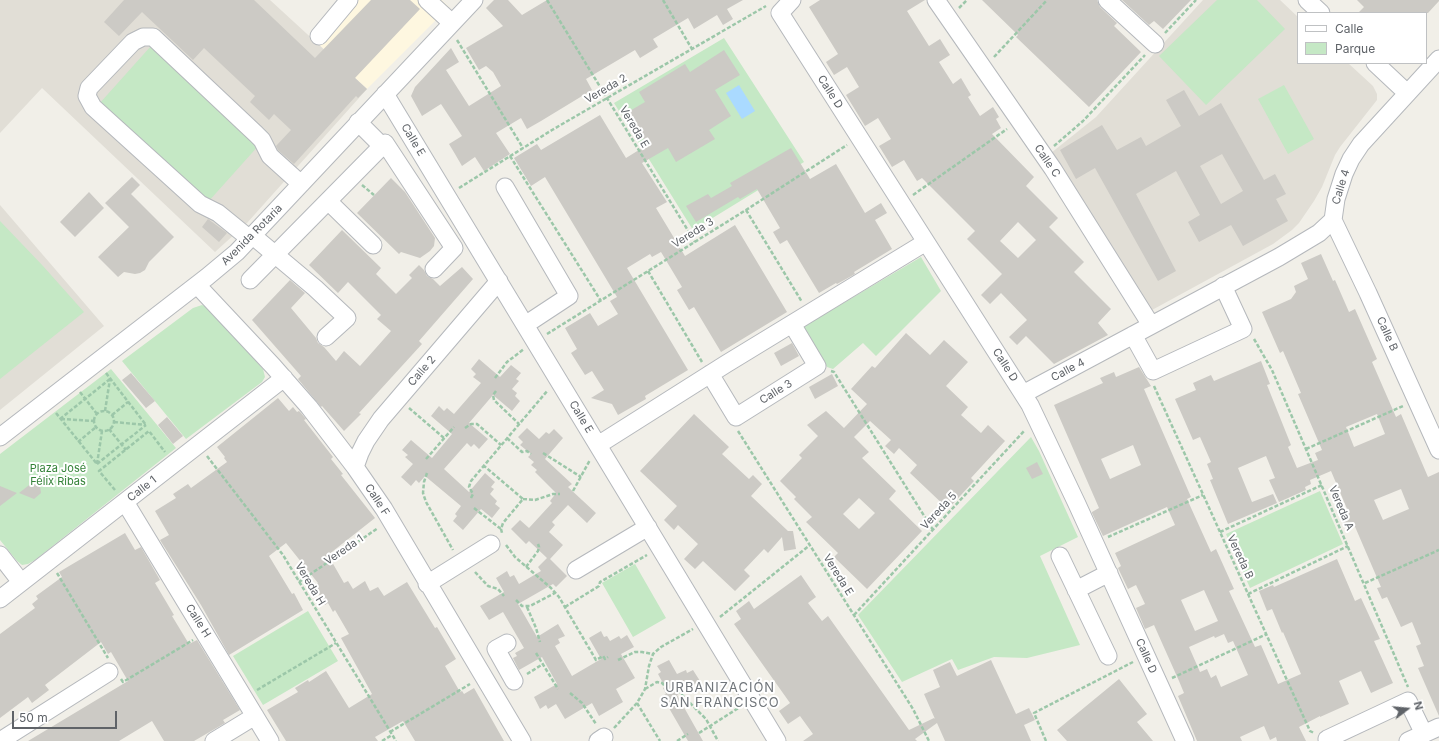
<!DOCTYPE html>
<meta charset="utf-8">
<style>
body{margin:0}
#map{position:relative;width:1439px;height:741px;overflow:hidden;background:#f1efe8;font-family:Inter,sans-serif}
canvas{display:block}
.legend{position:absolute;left:1297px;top:12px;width:130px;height:52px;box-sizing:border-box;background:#fff;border:1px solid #bfc1c3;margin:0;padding:5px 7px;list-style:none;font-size:12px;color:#5f6368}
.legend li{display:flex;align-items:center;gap:8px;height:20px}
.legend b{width:20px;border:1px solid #bfc1c3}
.north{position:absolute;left:1387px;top:689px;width:40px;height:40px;-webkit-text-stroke:3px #fff;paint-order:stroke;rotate:74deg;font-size:11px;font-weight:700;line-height:16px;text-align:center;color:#5f6368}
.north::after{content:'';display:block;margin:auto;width:14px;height:18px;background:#5f6368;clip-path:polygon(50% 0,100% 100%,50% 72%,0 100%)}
.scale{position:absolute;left:12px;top:711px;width:105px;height:18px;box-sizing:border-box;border:2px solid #5f6368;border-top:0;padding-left:5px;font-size:12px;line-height:14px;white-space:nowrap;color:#5f6368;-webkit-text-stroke:3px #fff;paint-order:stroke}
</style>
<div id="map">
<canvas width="1439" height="741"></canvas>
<ul class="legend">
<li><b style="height:5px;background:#fff"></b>Calle</li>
<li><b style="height:11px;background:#c5e8c5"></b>Parque</li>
</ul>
<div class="north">N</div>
<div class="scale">50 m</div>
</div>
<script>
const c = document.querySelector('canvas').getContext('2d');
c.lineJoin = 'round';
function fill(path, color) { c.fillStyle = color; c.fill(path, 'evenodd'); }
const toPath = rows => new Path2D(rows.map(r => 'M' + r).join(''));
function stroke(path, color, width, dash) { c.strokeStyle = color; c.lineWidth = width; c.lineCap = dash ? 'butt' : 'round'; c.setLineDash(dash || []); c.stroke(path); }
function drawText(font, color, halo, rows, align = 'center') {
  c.font = font + ' Inter,sans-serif'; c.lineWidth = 4; c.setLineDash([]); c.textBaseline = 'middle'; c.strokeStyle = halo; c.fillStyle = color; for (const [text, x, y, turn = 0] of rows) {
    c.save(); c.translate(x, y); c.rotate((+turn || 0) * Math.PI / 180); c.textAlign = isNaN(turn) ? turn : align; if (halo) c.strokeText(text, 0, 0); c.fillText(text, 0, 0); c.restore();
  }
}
fill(toPath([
 [338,0,442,0,449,7,367,89,309,35]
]), '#fef7e0');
fill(toPath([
 [0,0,270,0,367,89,247,223,215,252,42,88,0,133],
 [1203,0,1280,0,1298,17,1298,63,1348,63,1373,86,1377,94,1377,100,1340,147,1335,155,1322,187,1314,201,1299,223,1292,230,1273,244,1152,310,1051,153,1096,117],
 [0,205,104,326,0,410]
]), '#e1ded6');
fill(toPath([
 [1217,0,1257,0,1285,29,1206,105,1159,56],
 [724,38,804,162,693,230,614,103],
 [151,46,260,144,208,202,99,104],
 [1284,85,1314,139,1288,154,1258,99],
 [0,221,43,266,84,312,0,379],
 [921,257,941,291,876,356,863,343,833,369,827,367,803,327],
 [202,305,209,308,213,312,263,369,265,377,262,382,186,439,122,361,193,308],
 [111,369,176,448,35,560,28,564,22,565,17,561,0,540,0,454],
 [1031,437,1039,451,1078,537,1040,556,1080,645,1027,658,994,657,958,670,952,659,902,682,858,615],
 [1320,491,1343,544,1250,588,1226,534],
 [635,564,666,618,633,637,602,583],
 [308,611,338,661,263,705,233,656]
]), '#c5e8c5');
fill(toPath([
 [739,85,755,111,742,119,726,93]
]), '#aadaff');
fill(toPath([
 [124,0,254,0,315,58,371,0,410,0,420,9,355,78,367,89,358,98,356,96,294,164,278,150,276,146,291,130,274,114,269,120,250,102,255,96,204,48,193,60,142,12,119,36,104,22],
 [494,0,508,0,522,15,547,0,743,0,727,9,733,19,723,25,717,15,694,29,688,18,653,39,658,47,640,58,635,50,586,79,592,90,541,121,527,129,521,118,496,133,510,154,484,171,475,157,462,166,455,154,449,144,462,136,441,104,422,116,411,96,415,87,451,48,459,62,446,70,469,106,501,86,493,72,486,66,479,70,466,48,503,26,486,8],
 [820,0,925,0,907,11,929,46,940,39,950,55,939,62,953,84,961,78,971,95,968,97,980,116,993,107,999,117,996,119,1001,128,992,134,1034,177,1026,186,1058,218,1049,227,1084,262,1074,272,1111,309,1098,323,1108,335,1054,364,1026,336,1017,345,1009,337,1027,320,1001,293,990,304,981,295,1002,274,967,239,975,231,922,178,917,181,904,160,892,167,879,146,891,139,878,118,865,126,846,95,859,87,847,67,834,75,826,62,838,54,809,7],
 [1018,222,1036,240,1018,258,1000,241],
 [982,0,1097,0,1100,7,1117,23,1114,26,1141,52,1089,107,1016,37,1018,35],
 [1122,0,1191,0,1163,29,1154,21,1149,25],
 [1357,0,1439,0,1439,1,1428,13,1358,13,1364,7],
 [724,50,740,75,715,90,731,116,709,130,715,139,676,162,668,148,642,163,667,202,656,208,685,256,735,225,787,312,721,352,694,307,689,310,677,290,682,287,661,252,652,257,650,254,627,268,688,370,645,396,646,399,618,415,612,404,591,398,604,390,592,371,585,375,571,353,577,349,565,328,590,313,598,326,618,314,610,301,617,297,545,177,531,186,514,158,537,144,541,150,600,115,626,158,647,145,628,112,645,102,639,92,685,64,690,72],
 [1184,90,1199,116,1221,103,1264,180,1275,174,1286,194,1276,199,1288,221,1243,246,1231,225,1199,242,1188,222,1200,215,1176,171,1136,194,1176,271,1158,281,1095,168,1076,179,1060,150,1102,125,1117,150,1141,137,1146,146,1181,126,1166,100],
 [1222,154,1243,191,1221,204,1200,166],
 [791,148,810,179,836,164,865,213,881,203,887,213,875,220,892,249,854,272,855,274,837,284,836,283,819,293,787,240,780,244,773,232,780,228,757,189,740,199,738,197,696,222,686,206,708,194,711,198,732,186,730,183],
 [132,177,140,185,131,194,174,237,149,262,145,270,140,273,135,274,124,272,118,277,98,257,129,227,105,203],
 [391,178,405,192,435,238,434,246,430,251,420,258,401,252,399,254,357,213],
 [89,192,104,208,75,237,60,222],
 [208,219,227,233,219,242,202,227],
 [342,230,381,268,376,274,396,294,412,278,409,275,419,265,424,270,427,276,433,279,440,286,462,267,473,279,419,341,422,344,359,413,361,414,344,431,322,406,321,407,298,379,301,376,252,320,290,280,305,293,291,308,316,338,318,343,324,347,336,361,344,351,360,366,391,331,377,319,381,315,348,282,338,293,309,265],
 [1321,254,1333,281,1335,280,1349,312,1355,309,1377,359,1372,362,1396,417,1401,414,1428,477,1439,472,1439,716,1418,668,1424,666,1416,646,1421,644,1412,622,1401,627,1387,597,1382,599,1377,588,1381,587,1353,522,1345,526,1340,515,1348,511,1331,471,1310,480,1311,484,1305,487,1306,490,1279,502,1269,480,1275,478,1266,456,1238,468,1252,502,1273,494,1277,503,1228,524,1210,480,1213,479,1207,464,1211,462,1200,437,1193,440,1175,399,1196,390,1193,383,1211,375,1214,381,1261,361,1270,384,1267,385,1291,445,1288,447,1297,468,1318,460,1315,453,1322,450,1298,394,1301,393,1283,351,1280,353,1262,312,1291,299,1296,292,1294,286,1308,279,1301,263],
 [1377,414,1385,434,1354,447,1346,427],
 [1401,489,1409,509,1383,520,1374,500],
 [906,333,930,355,944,340,968,362,946,386,968,407,961,415,981,433,988,425,1005,441,971,478,974,481,948,509,910,473,917,465,899,448,894,454,885,446,891,440,870,421,854,437,869,452,862,458,896,491,889,499,922,531,867,589,834,557,838,553,806,522,812,517,794,499,796,497,780,481,802,458,799,455,818,436,807,425,826,411,844,428,867,404,851,389,872,366,875,368],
 [859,498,875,513,859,529,843,514],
 [792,343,799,356,781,366,774,353],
 [479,359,500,377,511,365,521,373,516,379,519,381,512,389,517,393,515,396,520,401,512,411,493,395,469,423,488,439,479,449,474,444,471,447,467,443,444,469,469,492,485,473,495,482,491,487,494,489,490,494,497,501,495,504,500,508,492,518,481,509,463,530,453,521,457,516,455,514,461,506,425,476,419,483,416,480,411,486,401,477,413,464,405,457,408,455,402,450,411,440,432,458,452,434,431,416,439,406,444,411,447,408,454,414,481,383,473,377,476,374,471,369],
 [1139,367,1151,386,1144,389,1191,497,1187,499,1211,552,1216,549,1234,589,1229,591,1255,647,1261,645,1278,684,1301,674,1283,632,1282,633,1272,609,1267,611,1259,591,1273,585,1274,587,1337,559,1355,601,1361,598,1380,639,1374,641,1393,683,1371,693,1361,671,1339,681,1349,704,1320,717,1320,716,1299,727,1306,741,1277,741,1276,737,1270,740,1264,726,1240,737,1242,741,1197,741,1178,696,1184,693,1179,681,1154,625,1145,629,1136,608,1145,604,1136,585,1128,589,1118,568,1121,566,1115,553,1175,525,1167,507,1103,536,1092,513,1092,512,1099,508,1054,405,1103,383,1100,378,1114,372,1116,377],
 [1133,445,1141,465,1110,479,1101,459],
 [1204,590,1218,621,1195,631,1181,600],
 [1224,634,1228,643,1233,641,1248,675,1221,687,1216,675,1211,678,1207,669,1200,672,1189,647,1214,636,1215,638],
 [131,373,155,401,146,408,122,380],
 [832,374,838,386,815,399,809,387],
 [278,398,289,411,293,407,297,412,299,411,301,413,306,419,304,420,333,457,331,459,343,474,341,475,375,518,328,555,344,583,348,581,353,589,365,581,370,591,378,587,384,596,407,582,435,628,437,627,456,659,445,666,460,692,462,691,464,694,474,688,504,741,415,741,403,721,375,737,378,741,286,741,267,710,298,692,295,688,308,680,309,682,326,671,349,708,372,694,341,638,349,634,335,610,333,612,328,603,325,605,314,586,318,583,286,543,269,556,292,594,294,593,303,610,229,655,201,605,160,540,169,535,155,511,176,498,173,494,188,484,191,488,227,462,224,458,225,457,217,447],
 [694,414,729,447,722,454,749,479,753,475,762,484,751,496,788,531,793,531,796,549,784,551,782,537,768,553,764,549,744,570,750,576,735,591,703,561,695,569,684,559,698,544,678,525,674,530,664,520,677,506,640,471],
 [167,417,183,436,173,444,158,425],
 [527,428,539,439,546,432,549,434,554,429,563,438,545,459,572,484,568,487,596,513,587,523,568,505,552,522,555,525,549,532,563,545,550,559,567,576,556,587,553,584,518,604,537,637,558,624,565,636,558,639,560,643,555,646,572,676,601,659,589,638,601,631,604,637,607,636,610,641,619,636,621,639,627,635,634,647,621,654,635,678,616,689,623,702,599,716,592,703,565,719,556,704,548,709,546,705,540,709,534,697,557,684,542,657,519,670,513,658,517,656,515,653,524,648,503,612,489,620,480,606,504,592,496,578,507,571,510,577,514,575,519,584,541,571,538,567,547,558,529,541,526,544,511,529,520,520,529,528,552,503,550,501,556,493,535,472,537,470,531,465,534,462,528,457,531,454,520,445,523,442,518,437],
 [1037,462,1043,474,1032,479,1026,468],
 [33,482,40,485,41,493,34,499,19,493],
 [0,486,17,493,0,506],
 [125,533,135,550,141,547,160,580,155,583,174,615,172,616,189,644,197,640,240,710,223,720,225,723,194,741,164,741,152,721,119,741,28,741,128,681,111,652,108,654,101,642,45,685,49,690,32,703,28,697,0,718,0,634,35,608,32,604,38,599,36,596,62,577,59,572],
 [801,575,816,597,808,603,822,621,828,616,909,730,934,718,935,719,924,694,940,687,933,670,950,662,957,676,991,660,1016,714,1029,708,1035,720,1024,725,1031,741,945,741,937,723,915,739,917,741,803,741,813,734,800,716,788,724,779,711,790,703,734,624,741,619,736,611,749,601,754,609],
 [669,660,677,674,686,670,687,673,693,670,700,681,677,695,703,741,688,741,662,696,666,694,663,688,665,687,658,674,661,672,657,666],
 [1119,679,1147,714,1137,722,1153,741,1067,741,1057,730]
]), '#cccac5');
const minor = toPath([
 [427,0,452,23],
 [792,0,780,13,1030,405,1077,504,1185,741],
 [936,0,1053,169,1151,325],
 [1107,0,1155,44],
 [1307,0,1321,13],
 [319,36,349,0],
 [1375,63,1407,93],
 [385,94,777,741],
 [358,122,382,146],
 [505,187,569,296,525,325],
 [328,201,373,245],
 [1333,220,1368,293,1439,450],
 [253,236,315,288,347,318,326,337],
 [250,239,218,213,200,204,93,107,87,96,89,88,133,42,143,37,153,37,256,134,262,140,270,156,301,184],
 [250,280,385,143,454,248,434,269],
 [197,285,273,366,309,407,355,467,384,509,522,741],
 [1133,335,1153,371,1243,329,1223,286],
 [710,374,736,417,817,366,792,324],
 [1023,394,1279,257,1319,233,1333,220,1336,199,1344,174,1351,159,1361,144,1439,59],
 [0,437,207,277,237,252,474,0],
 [598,445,726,364,926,242],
 [355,467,360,453,366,441,381,419,499,281],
 [125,502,270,741],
 [0,555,21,582],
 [1060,556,1108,656],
 [576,570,648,527],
 [427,584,491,544],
 [1076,590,1109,573],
 [0,599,284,378],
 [507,643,496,649,514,681],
 [0,741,109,672],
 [214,741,255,716],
 [598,741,604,737],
 [1328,741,1327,739,1408,701,1424,734],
 [1408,741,1439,727]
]);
stroke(minor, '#b5b8bc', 19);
stroke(toPath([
 [547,0,695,242],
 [663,0,692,49],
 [959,8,967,0],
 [1165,33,1196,0],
 [457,40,523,148],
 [994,57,1047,0],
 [1054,146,1083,121,1145,55],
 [510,156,601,301],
 [362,185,374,195],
 [459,188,552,130,766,6],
 [913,195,1007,129],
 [746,210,802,302],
 [648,271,702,362],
 [547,334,746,210,847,145],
 [1254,339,1272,370,1408,687],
 [831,371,834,372,933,530],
 [106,373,146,425],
 [495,378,507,362,524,349],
 [1154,386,1310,731,1314,733],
 [496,391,493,395,494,400,519,424],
 [80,392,97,414],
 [409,408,444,438],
 [105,411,110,379],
 '94 421a10 10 0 1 1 20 0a10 10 0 1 1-20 0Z',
 [56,413,97,464],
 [112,415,128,402],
 [60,419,110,379],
 [61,419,94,421],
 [114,422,146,425],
 [465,428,471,424,477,424,501,445],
 [109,429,126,450],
 [738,431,913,709,929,741],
 [507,438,522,452,527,451,531,454],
 [78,442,96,427],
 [1306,449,1403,406],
 [543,453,581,477],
 [207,456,283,555,396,741],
 [426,459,454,427],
 [97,464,146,425],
 [97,464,102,431],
 [483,465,523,499,503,523,501,529,502,533],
 [427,473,424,482,423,493,426,502,453,550],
 [115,490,99,471,149,431,165,452],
 [573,491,590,460],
 [471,498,473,494,469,487,471,481,548,390],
 [523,499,535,500,553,494,560,494],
 [474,508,501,529],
 [1220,532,1322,485],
 [1108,537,1203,495],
 [506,545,515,557,551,588,559,597,596,660,603,656,605,659,608,657],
 [526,567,538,551,539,547,538,544],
 [475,572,488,586,498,589,504,596],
 [57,573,108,658],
 [299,582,378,528],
 [1365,583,1439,550],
 [1248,594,1348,546],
 [516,600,522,606,530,606,555,593],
 [527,607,536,628,540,642],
 [565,607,599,586,600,582,647,555],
 [854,615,1025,430],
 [720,617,810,545],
 [536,653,558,689],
 [618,660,635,652,642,652,653,654],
 [527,674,543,664],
 [1172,678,1267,634],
 [121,679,123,682,193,640],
 [645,689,657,682,662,683,665,686],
 [257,690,336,643],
 [677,690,706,719,718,741],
 [570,693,582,703,596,724],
 [637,703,660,741],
 [614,728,637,703,645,689,649,666,653,654,661,647,693,629],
 [390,732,470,684],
 [699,733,740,707],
 [382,741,392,735],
 [677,741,688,734],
 [1046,741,1034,713,1133,662]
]), '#9cc7a9', 2.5, [4, 2]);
stroke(minor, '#fff', 17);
drawText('11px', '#5f6368', '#fff', [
 ["Vereda 2",606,89,-30],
 ["Calle D",830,92,57],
 ["Vereda E",634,127,59],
 ["Calle E",413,140,59],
 ["Calle C",1047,161,56],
 ["Calle 4",1341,187,-73],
 ["Vereda 3",693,233,-32],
 ["Avenida Rotaria",252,235,-45],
 ["Calle B",1387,334,66],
 ["Calle D",1005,365,57],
 ["Calle 4",1068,370,-28],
 ["Calle 2",422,371,-49],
 ["Calle 3",776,392,-32],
 ["Calle E",581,417,59],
 ["Calle 1",142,489,-38],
 ["Calle F",377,500,57],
 ["Vereda A",1341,508,67],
 ["Vereda 5",939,511,-47],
 ["Vereda 1",344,550,-34],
 ["Vereda B",1240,557,65],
 ["Vereda E",838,575,58],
 ["Vereda H",310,584,59],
 ["Calle H",198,621,58],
 ["Calle D",1146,656,66]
]);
drawText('11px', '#348238', '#fff', [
 ["Plaza José",58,469],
 ["Félix Ribas",58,482]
]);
c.letterSpacing = '1px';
drawText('13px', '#70757a', '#fff', [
 ["URBANIZACIÓN",720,688],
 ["SAN FRANCISCO",720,703]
]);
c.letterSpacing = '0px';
</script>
